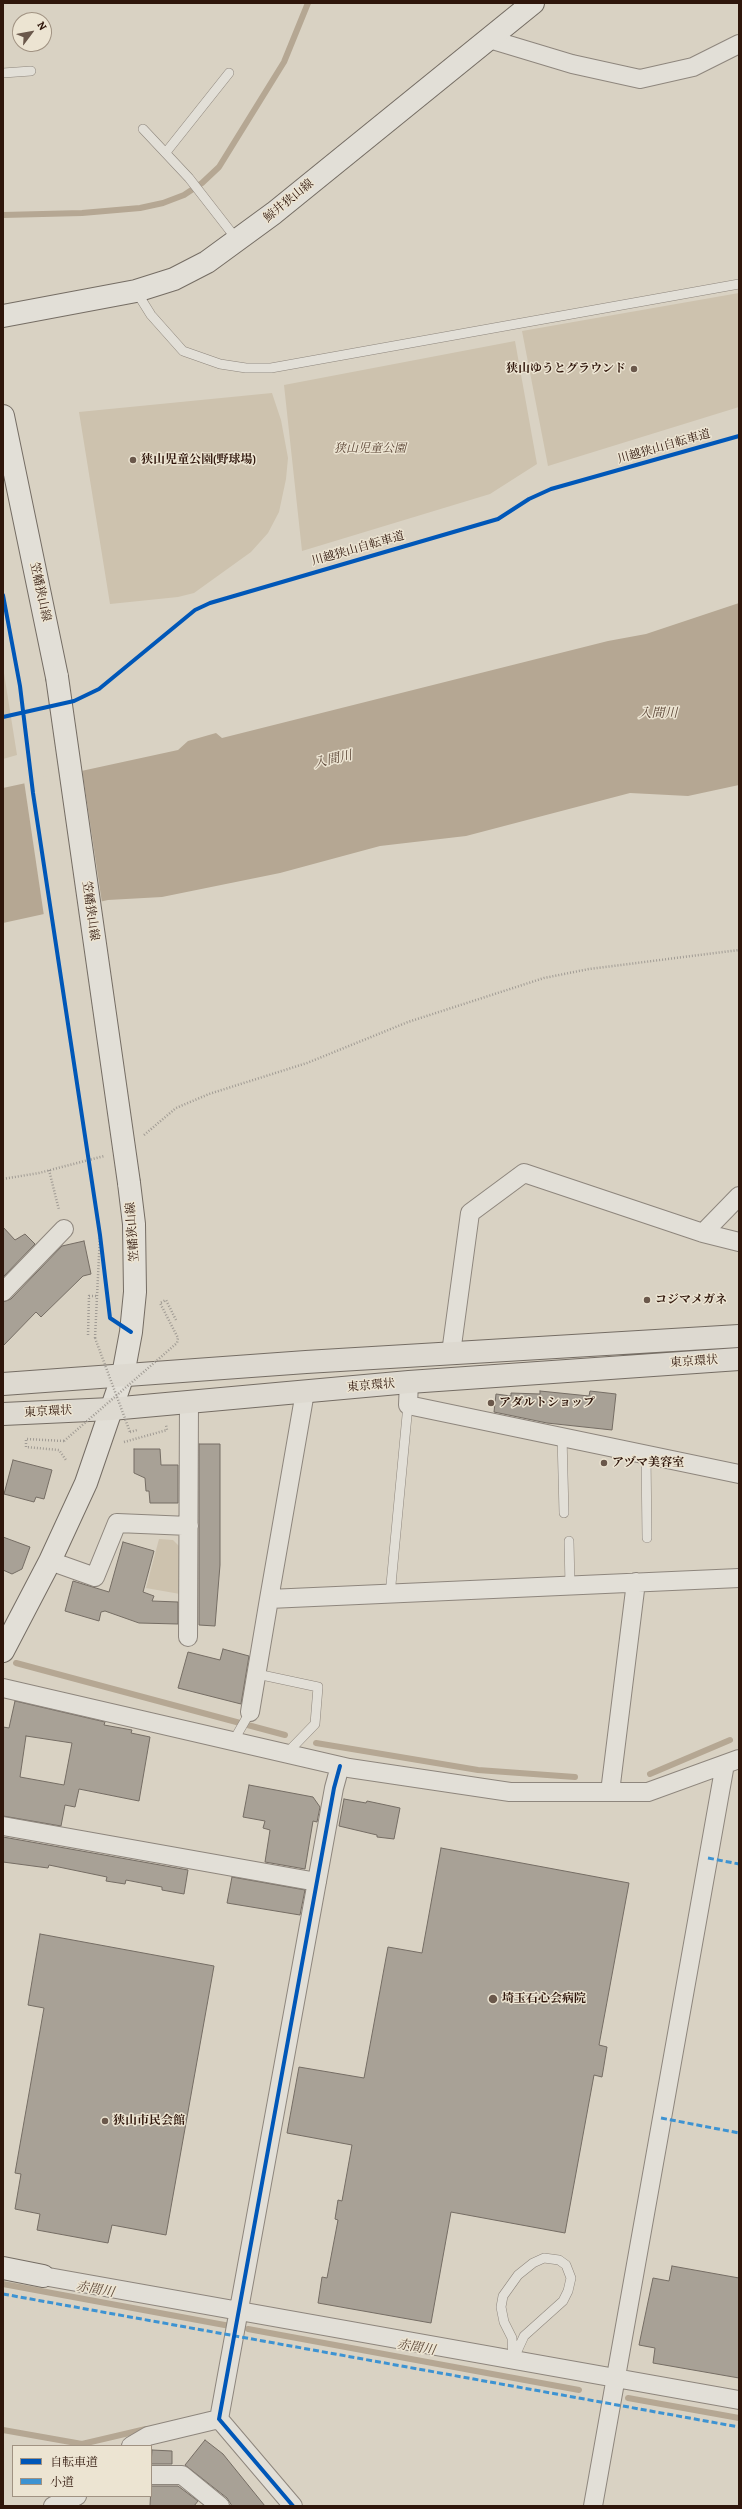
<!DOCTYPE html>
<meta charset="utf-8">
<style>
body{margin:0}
#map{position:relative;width:742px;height:2509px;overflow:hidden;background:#d9d2c3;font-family:Alegreya,"Noto Serif JP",serif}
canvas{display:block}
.frame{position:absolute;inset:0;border:4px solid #2f160b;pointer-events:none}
.legend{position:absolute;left:12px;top:2445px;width:140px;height:52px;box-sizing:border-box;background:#ece4d2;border:1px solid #a09282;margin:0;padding:5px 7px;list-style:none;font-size:12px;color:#2f160b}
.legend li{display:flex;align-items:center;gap:8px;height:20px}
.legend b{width:20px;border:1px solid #a09282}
.north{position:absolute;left:12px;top:12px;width:40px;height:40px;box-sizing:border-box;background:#ece4d2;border:1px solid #a09282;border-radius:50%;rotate:58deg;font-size:11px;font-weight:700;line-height:16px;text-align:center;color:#2f160b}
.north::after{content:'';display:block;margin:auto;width:14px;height:18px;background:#6a584b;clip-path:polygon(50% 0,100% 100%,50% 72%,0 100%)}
</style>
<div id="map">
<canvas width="742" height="2509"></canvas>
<div class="frame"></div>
<ul class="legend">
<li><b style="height:5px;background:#0057b8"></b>自転車道</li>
<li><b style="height:5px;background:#3d93d2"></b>小道</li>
</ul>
<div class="north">N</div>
</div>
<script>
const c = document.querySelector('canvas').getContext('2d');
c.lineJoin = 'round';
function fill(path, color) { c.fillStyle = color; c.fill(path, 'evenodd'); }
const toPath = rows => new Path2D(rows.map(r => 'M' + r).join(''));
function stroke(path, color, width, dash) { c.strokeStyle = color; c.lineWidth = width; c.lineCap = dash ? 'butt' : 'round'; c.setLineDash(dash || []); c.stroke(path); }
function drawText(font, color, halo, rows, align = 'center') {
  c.font = font + ' Alegreya,"Noto Serif JP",serif'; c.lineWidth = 3; c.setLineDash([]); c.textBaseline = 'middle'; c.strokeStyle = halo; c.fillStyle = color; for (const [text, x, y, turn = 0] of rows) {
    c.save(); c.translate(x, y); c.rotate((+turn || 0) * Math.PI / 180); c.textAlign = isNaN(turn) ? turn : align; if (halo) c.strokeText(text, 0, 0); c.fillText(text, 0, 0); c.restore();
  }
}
fill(toPath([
 [739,293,739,407,548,466,522,331],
 [515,341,537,464,490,494,302,551,284,385],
 [272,393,281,420,288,458,286,479,279,512,268,533,251,552,194,593,178,597,110,604,79,412],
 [3,667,17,755,3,759],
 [159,1539,173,1540,179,1546,180,1594,146,1588]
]), '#cdc2ae');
fill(toPath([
 [739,603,739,785,688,796,630,793,466,836,380,846,280,873,162,897,108,900,3,923,3,788,178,750,188,741,216,733,222,738,608,641,646,634]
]), '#b5a793');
fill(toPath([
 [82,769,102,903,44,916,24,781]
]), '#d9d2c3');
stroke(toPath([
 [3,215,82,213,140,208,163,203,184,195,202,183,219,167,284,62,308,3],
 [16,1663,285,1735],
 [316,1743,478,1770,575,1777],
 [650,1774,730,1740],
 [3,2284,230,2326],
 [248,2329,579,2390],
 [628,2398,739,2418],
 [3,2430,82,2444,146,2429]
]), '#b5a793', 6);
const building = toPath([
 [3,1227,15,1240,25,1234,35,1244,3,1277,3,1227],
 [84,1241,91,1274,83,1276,41,1317,36,1312,3,1346,3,1302,11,1299,62,1246,84,1241],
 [540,1391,589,1396,590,1391,616,1394,612,1430,547,1423,494,1412,496,1394,511,1396,511,1393,540,1394,540,1391],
 [199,1444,220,1444,220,1565,215,1626,199,1625,199,1444],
 [134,1449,160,1449,161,1465,178,1465,178,1503,150,1503,149,1491,146,1491,145,1478,134,1473,134,1449],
 [13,1460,52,1470,44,1499,36,1497,34,1502,4,1494,13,1460],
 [3,1537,30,1547,22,1569,12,1574,3,1570,3,1537],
 [123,1542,154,1551,143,1592,154,1596,152,1601,178,1602,178,1624,139,1623,105,1611,101,1612,99,1621,65,1611,73,1581,109,1592,123,1542],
 [223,1649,249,1656,241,1704,178,1688,188,1652,220,1660,223,1649],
 [15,1701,105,1722,104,1725,132,1730,131,1733,150,1737,139,1801,79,1789,75,1807,65,1805,61,1826,3,1816,3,1727,9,1728,15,1701],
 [26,1736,72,1743,64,1785,20,1777,26,1736],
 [249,1785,313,1797,320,1807,317,1822,313,1821,305,1869,265,1862,270,1830,263,1828,265,1821,243,1817,249,1785],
 [344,1799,366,1803,367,1801,400,1808,394,1839,377,1837,377,1835,339,1826,344,1799],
 [3,1837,188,1870,184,1894,162,1890,162,1887,126,1880,125,1884,106,1881,107,1877,49,1865,48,1868,3,1862,3,1837],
 [441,1848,629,1883,599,2045,607,2047,602,2077,594,2075,565,2233,451,2212,431,2323,318,2303,322,2277,327,2278,338,2220,335,2219,338,2200,342,2201,352,2145,287,2133,299,2067,364,2078,388,1947,422,1953,441,1848],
 [232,1877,305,1890,300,1915,227,1903,232,1877],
 [40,1934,214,1966,166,2235,112,2225,108,2243,37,2230,40,2214,15,2209,21,2174,15,2173,44,2008,28,2005,40,1934],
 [672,2266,739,2278,739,2378,653,2363,655,2348,639,2345,653,2278,669,2281,672,2266],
 [205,2440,223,2454,265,2506,232,2506,227,2498,185,2465,205,2440],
 [152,2450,172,2451,172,2464,151,2464,152,2450],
 [151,2486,178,2486,198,2501,194,2506,150,2506,151,2486]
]);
fill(building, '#a8a196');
stroke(building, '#756d64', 1);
const lane = toPath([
 [3,73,31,71],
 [143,129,189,178,238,241],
 [167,151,229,73],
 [136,291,151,315,183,351,220,364,246,368,271,368,739,284],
 [562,1436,564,1513],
 [646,1454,647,1538],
 [569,1541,570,1586],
 [390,1595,408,1405],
 [257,1674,318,1687,315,1724,287,1753],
 [234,1740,250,1712],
 [544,2258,559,2260,566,2265,571,2278,568,2291,563,2301,524,2336,513,2360,512,2338,504,2322,501,2307,503,2296,518,2275,533,2263,544,2258]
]);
const street = toPath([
 [489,39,572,64,640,79,693,67,739,44],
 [703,1233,739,1196],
 [3,1292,64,1229],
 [451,1353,470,1213,524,1173,703,1233,739,1242],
 [409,1382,408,1405,739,1474],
 [305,1392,269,1599,739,1578],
 [50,1561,95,1577,117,1523,189,1526],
 [188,1637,189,1401],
 [3,1688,349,1768,510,1792,648,1792,739,1759],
 [250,1712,269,1599],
 [610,1792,636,1582],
 [3,1826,317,1882],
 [43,2276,739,2400],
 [131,2446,148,2436,219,2419],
 [151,2475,182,2475,220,2506],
 [53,2506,77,2496],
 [293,2506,219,2419,334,1788,340,1766],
 [593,2506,725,1764]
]);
const secondary = toPath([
 [3,316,136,291,174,279,207,262,274,213,533,3],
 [3,416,57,677],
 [3,1651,50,1561,86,1483,123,1375,131,1332,135,1292,134,1224,129,1183],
 [3,2268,43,2276]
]);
const highway = toPath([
 [3,1384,306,1362,739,1336],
 [3,1414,111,1409,409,1382,739,1359]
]);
stroke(lane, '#8e867d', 10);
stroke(street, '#8e867d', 20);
stroke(secondary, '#756d64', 24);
stroke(highway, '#756d64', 24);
stroke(toPath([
 [144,1135,176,1108,209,1094,307,1063,408,1022,544,978,589,969,739,950],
 [49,1170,59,1210],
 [3,1179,39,1173,104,1156],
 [176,1320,166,1300,160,1303,178,1338,177,1343],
 [88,1335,89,1296,98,1296],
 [95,1338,100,1235],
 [130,1432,137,1430],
 [64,1441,26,1439,26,1447,59,1450,66,1460],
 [124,1442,167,1430,166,1425]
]), '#a09b94', 2.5, [1, 2]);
stroke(lane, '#e2dfd7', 9);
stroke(street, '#e2dfd7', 18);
stroke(secondary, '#e2dfd7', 22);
stroke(highway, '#ddd9d0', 22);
const secondaryBridge = toPath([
 [57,677,129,1183]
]);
stroke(secondaryBridge, '#756d64', 24, []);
stroke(toPath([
 [95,1338,130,1432],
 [64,1441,177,1343]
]), '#a09b94', 2.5, [1, 2]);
stroke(secondaryBridge, '#e2dfd7', 22);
stroke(toPath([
 [708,1858,739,1864],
 [661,2118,739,2133],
 [3,2294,739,2427]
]), '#3d93d2', 3, [6, 3]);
stroke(toPath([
 [3,595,20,686,33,793,100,1235,110,1318,131,1332],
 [3,717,74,701,99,689,195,610,210,603,498,519,529,499,551,489,739,436],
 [293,2506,219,2419,334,1788,340,1766]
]), '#0057b8', 4);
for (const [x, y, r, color] of [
 [634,369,4,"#6a584b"],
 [133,460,4,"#6a584b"],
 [647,1300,4,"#6a584b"],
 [491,1403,4,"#6a584b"],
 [604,1463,4,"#6a584b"],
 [493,1999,5,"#6a584b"],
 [105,2121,4,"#6a584b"]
]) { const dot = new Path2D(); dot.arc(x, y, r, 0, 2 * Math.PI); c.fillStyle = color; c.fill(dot); stroke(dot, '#ece4d2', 1.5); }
drawText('12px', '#2f160b', '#ece4d2', [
 ["鯨井狭山線",289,201,-39],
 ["川越狭山自転車道",664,447,-16],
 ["川越狭山自転車道",358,549,-16],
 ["笠幡狭山線",40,592,78],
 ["笠幡狭山線",90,911,82],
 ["笠幡狭山線",133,1232,-94],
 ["東京環状",694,1362,-4],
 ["東京環状",371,1386,-5],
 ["東京環状",48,1412,-3]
]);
drawText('bold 12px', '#2f160b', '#ece4d2', [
 ["狭山ゆうとグラウンド",626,369,"right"],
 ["狭山児童公園(野球場)",141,460],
 ["コジマメガネ",655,1300],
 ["アダルトショップ",499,1403],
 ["アヅマ美容室",612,1463],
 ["埼玉石心会病院",502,1999],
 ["狭山市民会館",113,2121]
], 'left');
drawText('italic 12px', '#5c4636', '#ece4d2', [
 ["狭山児童公園",370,449]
]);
drawText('italic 13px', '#5e4939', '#ece4d2', [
 ["入間川",658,714],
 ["入間川",333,760,-13],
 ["赤間川",95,2290,10],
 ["赤間川",416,2348,10]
]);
</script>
